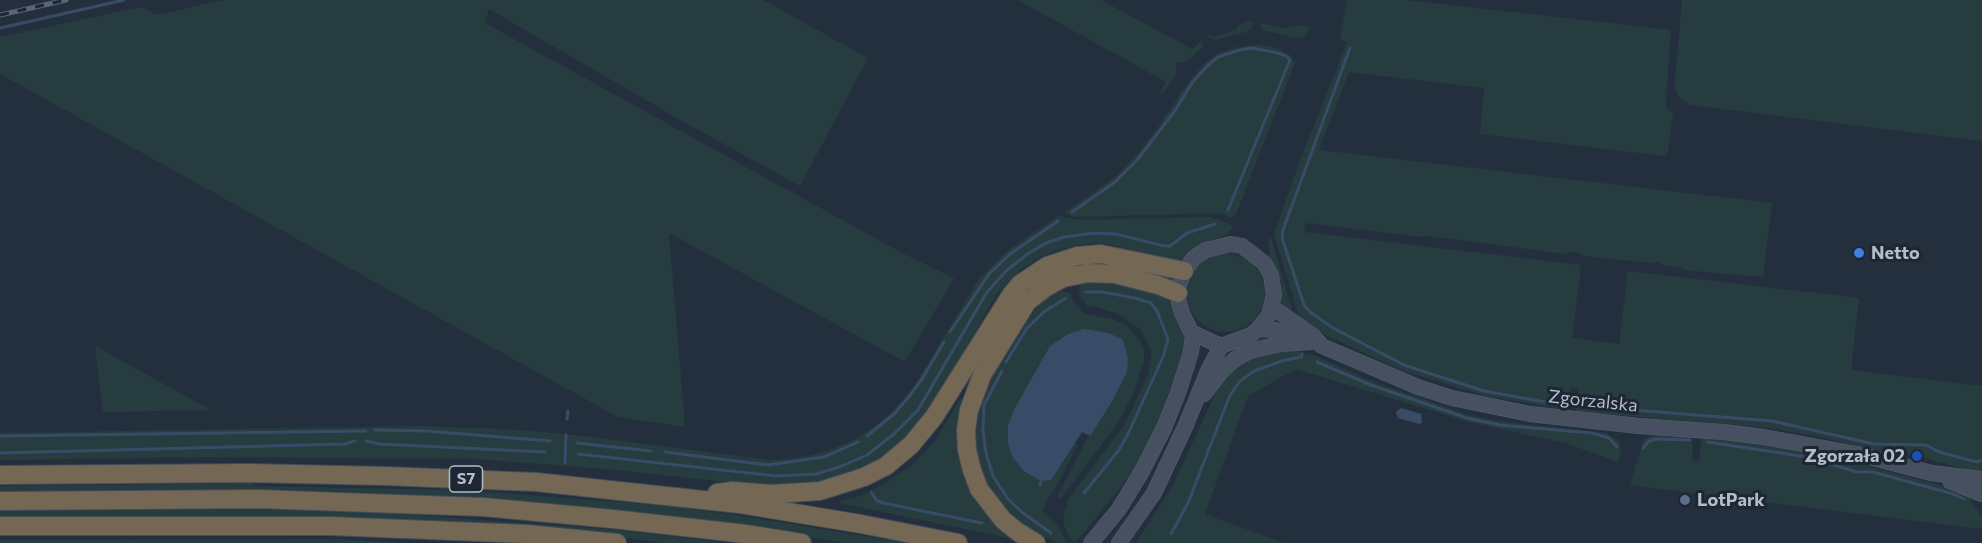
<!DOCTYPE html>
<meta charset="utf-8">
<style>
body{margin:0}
canvas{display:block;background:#242f3e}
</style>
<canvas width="1982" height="543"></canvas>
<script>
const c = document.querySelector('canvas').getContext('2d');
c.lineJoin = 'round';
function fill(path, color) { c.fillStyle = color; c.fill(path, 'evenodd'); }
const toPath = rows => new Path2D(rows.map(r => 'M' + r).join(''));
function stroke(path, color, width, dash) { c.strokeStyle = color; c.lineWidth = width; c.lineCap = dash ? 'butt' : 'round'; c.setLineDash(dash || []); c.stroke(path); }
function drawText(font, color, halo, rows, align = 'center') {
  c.font = font + ' Commissioner,sans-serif'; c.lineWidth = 6; c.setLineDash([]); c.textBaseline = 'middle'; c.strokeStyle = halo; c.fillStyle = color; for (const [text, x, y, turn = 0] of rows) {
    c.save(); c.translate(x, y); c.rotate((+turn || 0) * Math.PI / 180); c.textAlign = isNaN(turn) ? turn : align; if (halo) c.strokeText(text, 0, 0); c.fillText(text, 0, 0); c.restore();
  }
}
fill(toPath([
 [224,0,763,0,868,58,800,186,682,121,489,9,485,23,902,253,954,278,905,362,669,233,685,427,618,417,0,74,0,37,142,7,156,15],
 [1018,0,1101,0,1192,49,1201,41,1203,46,1187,62,1178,62,1176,66,1176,74,1162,95,1160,94,1166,82],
 [1347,0,1406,0,1671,30,1666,99,1667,109,1673,113,1668,152,1665,156,1480,134,1484,88,1349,72,1319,150,1772,203,1763,277,1683,270,1683,268,1662,265,1660,262,1651,263,1583,256,1580,253,1569,252,1566,254,1428,236,1423,237,1306,223,1304,232,1581,265,1572,338,1619,344,1628,271,1859,298,1851,370,1982,386,1982,470,1976,472,1924,458,1924,456,1915,453,1914,455,1892,451,1874,450,1821,437,1777,429,1733,424,1576,412,1579,388,1571,387,1568,410,1486,396,1401,370,1321,333,1299,317,1274,234,1299,163,1347,42,1340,38],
 [1682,0,1982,0,1982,141,1690,105,1682,100,1676,92,1675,80],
 [1249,21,1253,22,1252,28,1246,32,1214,40,1206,36,1208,34,1213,37,1230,32,1236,30,1239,25],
 [1260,23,1287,28,1303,25,1311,28,1303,37,1296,38,1264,30,1261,28],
 [1260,45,1277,48,1290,55,1294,61,1294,66,1236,214,1231,218,1220,213,1073,217,1067,214,1066,212,1116,176,1139,152,1157,129,1189,81,1206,62,1221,52,1238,47],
 [1058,216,1079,220,1211,217,1234,226,1226,235,1202,244,1183,258,1176,261,1160,262,1132,250,1109,244,1092,243,1071,246,1042,256,1019,271,996,295,947,382,924,418,909,436,881,459,868,467,812,484,763,486,606,469,478,459,207,457,0,460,0,433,424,426,500,429,556,433,563,435,576,435,770,460,781,460,807,456,827,451,854,440,878,424,895,409,914,386,979,279,1007,251],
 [1269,238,1271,238,1294,317,1284,309,1282,304,1281,282,1269,255],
 '1187 293a39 39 0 1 1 78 0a39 39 0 1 1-78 0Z',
 [1099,280,1134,285,1167,298,1184,335,1185,345,1160,422,1134,471,1075,543,1069,537,1064,525,1064,514,1069,498,1124,425,1148,375,1151,360,1151,350,1141,330,1117,313,1087,305,1080,296,1079,290,1083,282],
 [1062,291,1070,293,1075,304,1085,314,1112,319,1126,325,1140,341,1144,350,1144,360,1134,393,1117,424,1061,498,1058,498,1058,495,1087,439,1113,400,1127,372,1025,472,1041,481,1050,480,1075,443,1077,445,1058,484,1048,499,1043,511,1058,525,1066,543,1058,543,1038,534,1014,517,997,500,986,484,978,464,975,445,975,427,980,401,1005,352,1034,311,1047,299],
 [95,346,211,410,103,412],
 [1287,349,1316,356,1366,379,1468,415,1496,421,1606,433,1619,441,1621,452,1618,462,1565,443,1469,422,1296,369,1248,396,1205,514,1284,543,1136,543,1173,485,1215,394,1224,378,1248,358],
 [960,399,963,400,957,426,957,443,961,463,969,488,991,518,1009,535,1009,538,840,503,840,501,863,495,879,487,911,466,936,440],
 [1657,434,1689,436,1693,444,1692,461,1699,461,1702,439,1704,437,1777,445,1838,458,1959,490,1973,494,1971,502,1982,516,1982,529,1630,485,1643,441,1647,437],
 [253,483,253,486,462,490,671,506,761,519,906,543,845,543,759,529,363,492,251,490,0,492,0,486],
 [164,509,307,510,387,513,617,530,723,543,666,543,616,537,386,519,307,516,0,518,0,511],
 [337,539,404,543,0,543,0,540]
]), '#263c3f');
fill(toPath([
 [1084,329,1109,333,1123,340,1128,358,1127,372,1113,400,1090,436,1082,432,1051,480,1041,481,1025,472,1013,458,1008,444,1008,425,1015,408,1050,346,1068,334],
 [1401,408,1421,414,1422,423,1419,424,1398,418,1396,412]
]), '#394c67');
stroke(toPath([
 [0,28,124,0],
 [1350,48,1283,230,1282,238,1304,305,1310,312,1333,328,1404,365,1484,391,1567,406],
 [1072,212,1115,182,1138,159,1174,112,1192,83,1207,66,1218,57,1240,50,1252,48,1278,53,1286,56,1290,60,1228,210],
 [950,332,989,274,1010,254,1058,221],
 [1006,362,1027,328,1045,311,1066,298],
 [1317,362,1371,385,1467,418,1500,425,1591,433,1609,438,1617,447],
 [1002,371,984,405,983,431,986,453,993,476,1008,499,1023,513,1051,533],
 [1583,406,1772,421,1874,444,1926,445,1939,452,1977,462,1982,460],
 [567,419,568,411],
 [375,430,426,431,550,441],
 [0,436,366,431],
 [867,436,894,414,908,398,922,379,944,342],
 [366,441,379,444,545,452],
 [1708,442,1807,457,1857,472,1873,472,1953,494,1964,499],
 [577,443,651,451],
 [1643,448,1649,441,1656,439,1690,440],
 [665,452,768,465,824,457,858,442],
 [0,453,345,444,355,441],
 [578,454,776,476,816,474,842,466,867,455,894,434,918,410,987,292,1006,271,1026,255,1046,243,1064,237,1094,233,1116,234,1164,246,1170,246,1187,233,1215,224],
 [565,463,566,435],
 [1040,485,1041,481],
 [871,492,877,501,883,503,982,523],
 [1084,493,1119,450,1129,432,1163,357,1168,339,1157,311,1151,303,1135,298,1102,292,1085,292],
 [1171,534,1188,503,1230,395,1240,381,1254,371,1282,361,1301,357,1302,354]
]), '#394c67', 3);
const secondary = toPath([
 [1272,307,1312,335,1322,346,1418,387,1452,398,1530,414,1639,426,1724,432,1764,437,1862,455,1931,473,1982,479],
 [1258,329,1276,330,1305,340],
 [1193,333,1221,346],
 [1204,394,1221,372,1235,359,1250,351,1280,344,1311,342],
 [1950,481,1982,494],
 [1091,543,1119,509,1141,473,1164,428,1178,393,1191,352,1193,336,1182,313,1178,299,1179,285,1184,271,1194,258,1206,250,1231,244,1242,246,1264,263,1271,275,1274,295,1269,315,1258,329,1251,335,1221,346,1208,371,1185,427,1154,493,1119,543]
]);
const highway = toPath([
 [0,475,248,473,385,476,536,482,740,504,861,524,958,543],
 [717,493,733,491,771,494,820,491,864,477,886,466,911,445,934,417,1011,295,1020,284,1047,266,1077,256,1101,254,1184,271],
 [0,501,258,499,483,507,613,519,746,534,802,543],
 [0,526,330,526,527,534,617,543],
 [1036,543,1018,532,1003,520,979,489,972,470,967,450,966,430,969,410,982,375,1027,302,1045,288,1063,278,1088,273,1115,274,1158,285,1178,293]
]);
stroke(secondary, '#565f6c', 16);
stroke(highway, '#434c59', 20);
stroke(secondary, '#465061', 15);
stroke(highway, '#746855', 18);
const rail = toPath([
 [0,15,66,0]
]);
stroke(rail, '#5a6575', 5);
stroke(rail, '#1d2633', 3, [9]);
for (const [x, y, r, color] of [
 [1859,253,6,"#3f7fe0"],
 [1917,456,6,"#1a4fb4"],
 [1685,500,6,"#5c6f8a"]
]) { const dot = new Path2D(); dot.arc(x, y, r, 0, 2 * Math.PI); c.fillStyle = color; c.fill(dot); stroke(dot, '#1d2633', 2); }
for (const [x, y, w] of [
 [466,479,33]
]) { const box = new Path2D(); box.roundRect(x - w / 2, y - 13, w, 26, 4.5); c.fillStyle = '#1d2633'; c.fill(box); stroke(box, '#b4bcc9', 1.5); }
drawText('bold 16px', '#b4bcc9', null, [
 ["S7",466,479]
]);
drawText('bold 18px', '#b4bcc9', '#1d2633', [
 ["Netto",1871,253],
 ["Zgorzała 02",1905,456,"right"],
 ["LotPark",1697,500]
], 'left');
drawText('18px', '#b4bcc9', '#1d2633', [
 ["Zgorzalska",1593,401,6]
]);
</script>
